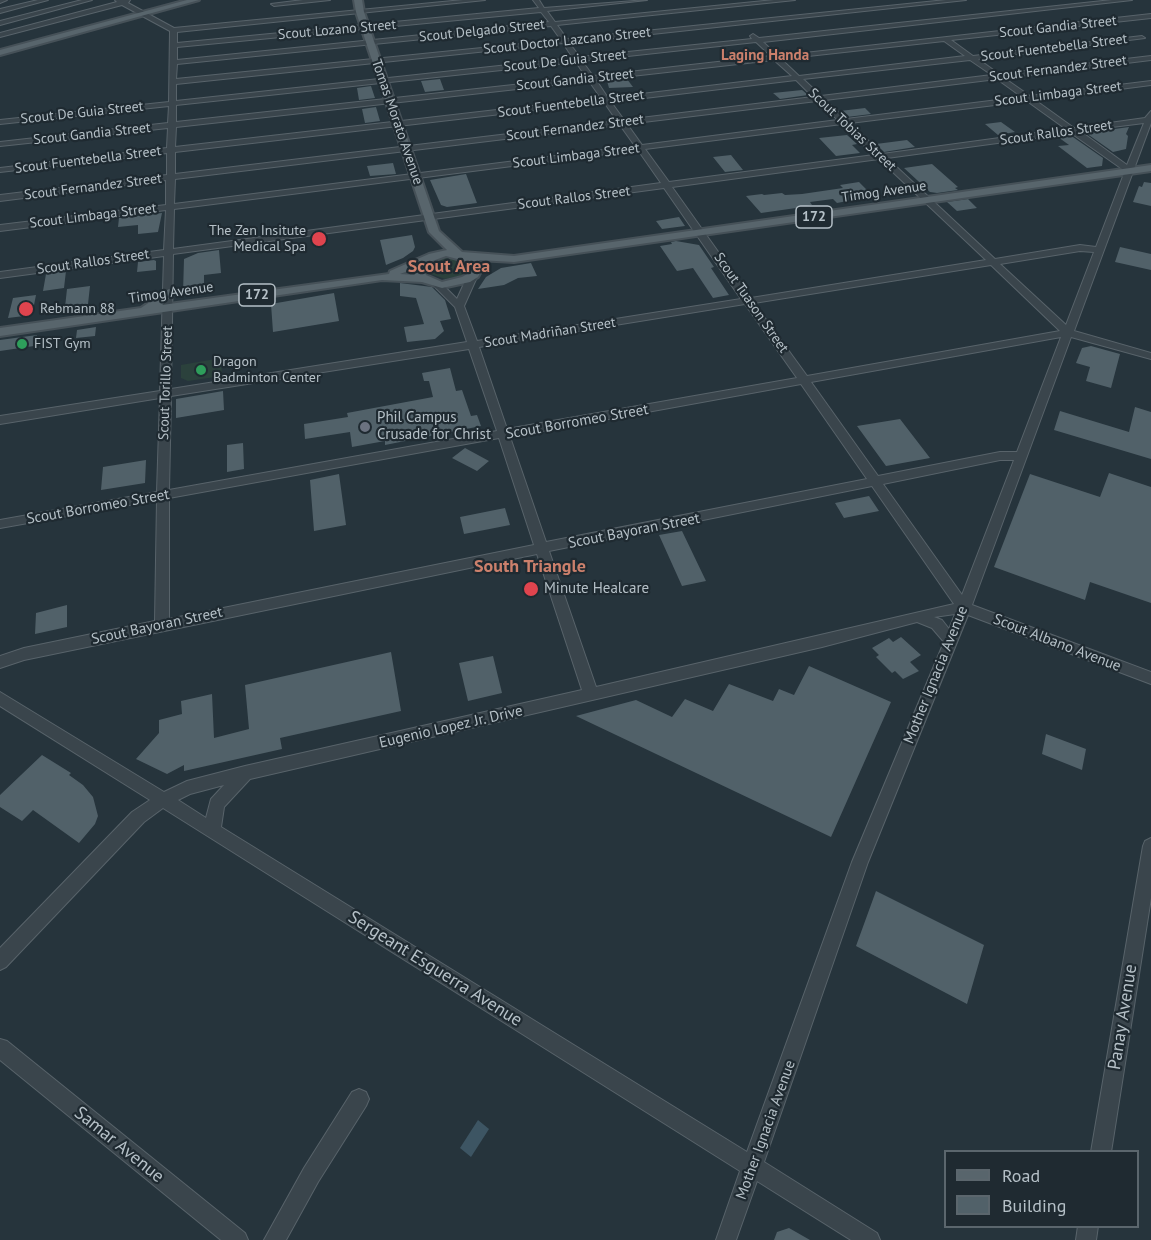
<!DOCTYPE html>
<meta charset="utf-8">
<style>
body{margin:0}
#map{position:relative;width:1151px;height:1240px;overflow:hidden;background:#26343c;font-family:"PT Sans",sans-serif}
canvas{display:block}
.legend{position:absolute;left:944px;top:1150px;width:195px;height:78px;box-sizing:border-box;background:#1f2a31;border:2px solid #5b666d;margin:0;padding:8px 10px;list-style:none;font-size:18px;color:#b5c0c7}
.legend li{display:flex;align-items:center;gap:12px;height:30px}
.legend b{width:30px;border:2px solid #5b666d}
</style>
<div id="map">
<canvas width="1151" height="1240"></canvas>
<ul class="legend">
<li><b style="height:8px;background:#58656c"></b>Road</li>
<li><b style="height:16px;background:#516169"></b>Building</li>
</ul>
</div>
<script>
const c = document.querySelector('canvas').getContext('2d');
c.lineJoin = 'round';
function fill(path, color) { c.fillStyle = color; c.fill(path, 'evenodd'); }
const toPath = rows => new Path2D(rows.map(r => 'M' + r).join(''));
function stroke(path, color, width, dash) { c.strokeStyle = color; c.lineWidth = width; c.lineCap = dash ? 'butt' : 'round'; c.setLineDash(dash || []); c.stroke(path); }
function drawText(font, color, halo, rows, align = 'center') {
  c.font = font + ' "PT Sans",sans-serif'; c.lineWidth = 4.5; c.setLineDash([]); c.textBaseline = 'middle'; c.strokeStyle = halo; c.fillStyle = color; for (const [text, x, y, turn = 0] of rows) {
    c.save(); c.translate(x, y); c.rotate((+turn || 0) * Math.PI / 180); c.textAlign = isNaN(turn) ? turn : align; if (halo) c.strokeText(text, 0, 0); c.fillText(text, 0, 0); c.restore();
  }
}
fill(toPath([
 [448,257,465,262,468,268,466,272,460,276,445,279,428,273,427,268,430,264],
 [221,358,222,376,188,381,181,378,181,365]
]), '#2b413c');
fill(toPath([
 [478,1120,489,1129,471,1157,460,1148]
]), '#3d5563');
fill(toPath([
 [440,79,444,90,425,92,421,81],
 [627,79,633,87,609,88,607,81],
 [371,86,375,98,359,100,357,88],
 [802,90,808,95,780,99,773,93],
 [376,107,380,121,365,123,362,109],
 [865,108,871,114,847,117,840,111],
 [1001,122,1015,132,998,135,985,124],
 [1129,127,1126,134,1128,136,1126,149,1113,152,1086,133],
 [847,135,857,144,852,145,860,153,836,156,819,138],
 [1070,135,1103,158,1102,166,1087,168,1058,146,1069,145,1058,137],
 [907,140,915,147,884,152,876,144],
 [731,155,743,170,725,172,713,157],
 [393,163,396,174,370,176,367,166],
 [932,164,958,187,955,188,958,190,937,193,930,192,904,168],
 [466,174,477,203,447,207,441,205,430,180],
 [859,182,873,196,837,203,833,199,810,202,812,205,796,208,761,213,746,196,762,194,764,195,782,193,785,195,802,194,843,188,840,185],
 [1144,182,1151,183,1151,206,1133,202,1139,186,1142,187],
 [968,199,977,208,957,211,947,202],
 [162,213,158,232,138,234,138,225,118,227,119,218],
 [679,217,685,226,662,229,656,221],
 [412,235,415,247,413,251,403,258,386,265,380,240],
 [676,241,699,245,714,267,711,268,729,295,713,298,693,268,677,271,660,246,672,244,671,242],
 [1120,247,1151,254,1151,270,1115,262],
 [219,250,221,273,204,275,204,289,183,293,184,259,198,253],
 [154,260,156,261,156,270,137,272,138,262],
 [531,263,537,276,518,278,504,285,478,289,486,277,501,268],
 [66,271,64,288,43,291,46,274],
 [400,283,432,287,445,300,451,319,440,321,444,331,435,339,407,342,404,327,424,324,416,298,400,296],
 [90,286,88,304,65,307,67,289],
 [334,293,339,321,273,332,271,304],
 [36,295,32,315,8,318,13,298],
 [96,327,95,336,76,338,77,330],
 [37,335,34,346,0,351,0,340],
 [1091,346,1120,354,1111,388,1086,381,1090,367,1076,363,1082,348],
 [450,368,456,391,462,390,471,416,477,415,481,426,385,445,385,441,352,447,350,432,305,439,304,424,348,417,347,413,433,397,429,381,424,381,422,373],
 [223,391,224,410,176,418,176,399],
 [1135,407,1151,412,1151,459,1054,430,1060,411,1129,432],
 [900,419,930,458,886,466,857,426],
 [243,443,244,469,227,472,227,445],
 [465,448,489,461,477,471,452,458],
 [146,460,145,483,101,490,103,467],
 [1109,473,1151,487,1151,603,1090,582,1085,600,994,567,1030,474,1100,497],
 [339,474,346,525,314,531,310,480],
 [869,496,879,511,844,518,835,503],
 [505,508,510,525,464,534,460,517],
 [682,531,706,581,682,586,659,535],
 [67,605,67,627,35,634,36,613],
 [901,637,921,655,910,662,919,671,903,679,895,671,892,673,876,657,879,655,872,648,889,638,893,642],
 [391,652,401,711,280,738,282,749,184,771,184,765,167,774,136,759,159,733,159,720,182,714,181,701,212,694,214,738,249,729,245,685],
 [493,656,502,693,468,701,459,663],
 [809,666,891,702,831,837,576,716,636,700,672,717,685,699,713,711,729,684,773,701,779,689,794,695],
 [1046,734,1086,749,1082,770,1042,754],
 [42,755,71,773,69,775,83,785,93,797,98,816,95,824,79,843,33,810,22,821,0,807,0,795],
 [876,891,984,945,967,1004,856,946],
 [789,1228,810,1240,774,1240,777,1232]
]), '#516169');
const minor = toPath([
 [0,0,7,0,0,3,0,0],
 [38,0,48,0,0,13,0,9,38,0],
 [82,0,92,0,0,25,0,21,82,0],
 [115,0,130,0,128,3,174,28,463,0,485,0,177,32,177,43,539,8,533,0,539,0,544,8,647,0,547,11,555,22,774,0,795,0,557,25,567,39,946,0,966,0,569,43,580,57,752,39,750,36,753,34,759,38,1112,0,1132,0,763,42,778,56,1151,14,1151,18,951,40,973,56,1142,36,1145,38,978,59,999,74,1151,56,1151,60,1004,78,1030,96,1151,81,1151,85,1035,100,1074,128,1145,118,1151,111,1151,123,1074,331,1151,353,1151,359,1071,337,972,605,1151,672,1151,684,968,615,868,862,764,1162,877,1233,880,1240,851,1240,757,1181,736,1240,716,1240,740,1171,163,808,144,822,6,967,0,970,0,948,132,812,150,800,0,706,0,692,164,792,187,781,245,766,582,690,537,554,24,660,0,668,0,656,24,648,155,621,157,500,0,528,0,520,157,492,160,398,0,424,0,416,160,391,164,256,0,278,0,272,164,250,166,210,0,231,0,225,166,205,166,180,0,201,0,195,167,175,167,153,0,172,0,168,167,148,168,128,0,146,0,142,168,123,169,106,0,124,0,120,169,102,170,31,122,5,0,37,0,33,117,2,115,0],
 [541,12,549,22,177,60,177,47,541,12],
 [551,26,561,40,176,79,177,64,551,26],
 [944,41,965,56,799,76,781,59,944,41],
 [756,42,771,56,593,76,582,61,756,42],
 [563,43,573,58,176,101,176,84,563,43],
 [774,60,792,76,608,98,596,80,774,60],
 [970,60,992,75,821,96,803,79,970,60],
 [576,62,586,77,176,122,176,105,576,62],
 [997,79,1022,97,846,119,825,100,997,79],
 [796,80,813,97,624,120,611,102,796,80],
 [589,81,601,98,175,147,176,127,589,81],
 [817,101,838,120,642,145,627,124,817,101],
 [1027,101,1066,129,882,154,850,123,1027,101],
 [604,102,617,121,175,174,175,152,604,102],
 [1144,123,1127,165,1080,131,1144,123],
 [842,124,874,155,669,182,645,149,842,124],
 [620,125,635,146,174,204,175,179,620,125],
 [1071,133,1125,171,1096,247,1080,245,995,259,887,158,1071,133],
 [638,150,661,183,173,249,174,209,638,150],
 [879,159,986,260,751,298,672,187,879,159],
 [664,188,741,299,477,341,464,306,477,277,472,274,467,277,457,299,440,282,432,284,455,307,467,342,171,389,173,254,664,188],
 [1080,251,1094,252,1066,325,1000,264,1080,251],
 [991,265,1060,331,807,376,754,303,991,265],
 [745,304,797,378,507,429,479,347,745,304],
 [1061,337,1017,452,1000,452,878,476,811,382,1061,337],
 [469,349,497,431,169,490,171,396,469,349],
 [801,384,867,479,546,542,510,437,801,384],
 [499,438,534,545,169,619,169,498,499,438],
 [1000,460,1014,460,962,595,883,484,1000,460],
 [872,486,954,604,596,687,549,551,872,486],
 [955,614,949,629,942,620,934,617,955,614],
 [917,622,932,628,944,642,852,862,747,1152,221,827,224,807,250,779,822,647,917,622],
 [224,785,211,799,206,818,178,800,190,794,224,785],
 [303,0,330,0,274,6,271,4,303,0],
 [1151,838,1151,898,1111,1152,1091,1152,1143,846,1145,841,1151,838],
 [0,1039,7,1041,245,1233,248,1240,221,1240,0,1060,0,1039],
 [359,1089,366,1092,369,1099,366,1106,318,1182,286,1240,264,1240,304,1168,352,1092,359,1089],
 [1078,1226,1098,1226,1096,1240,1076,1240,1078,1226]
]);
const major = toPath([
 [187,0,199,0,0,55,0,50,187,0],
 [354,0,362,0,364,12,439,231,462,252,514,256,1151,165,1151,171,514,262,479,260,483,267,478,277,470,282,442,288,422,282,382,280,0,336,0,328,141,308,169,289,175,293,162,305,389,274,390,271,429,254,447,250,429,232,356,12,354,0],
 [446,256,469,262,471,267,469,273,462,277,442,282,426,275,424,270,427,263,446,256],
 [413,269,415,275,400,274,413,269]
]);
stroke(minor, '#58636a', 2);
stroke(major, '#465158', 4);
fill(minor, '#3a454c');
fill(major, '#58656c');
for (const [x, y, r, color] of [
 [319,239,8,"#e0444e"],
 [26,309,8,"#e0444e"],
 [22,344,6,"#2e9e5b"],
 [201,370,6,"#2e9e5b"],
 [365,427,6,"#6b7280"],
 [531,589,8,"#e0444e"]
]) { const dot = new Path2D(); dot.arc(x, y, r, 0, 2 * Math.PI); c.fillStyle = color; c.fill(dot); stroke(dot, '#1f2a31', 2); }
drawText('14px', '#b5c0c7', '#1f2a31', [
 ["Scout Gandia Street",1058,27,-6],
 ["Scout Lozano Street",337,30,-5],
 ["Scout Delgado Street",482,31,-6],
 ["Scout Doctor Lazcano Street",567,41,-6],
 ["Scout Fuentebella Street",1054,48,-7],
 ["Scout De Guia Street",565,61,-6],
 ["Scout Fernandez Street",1058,69,-7],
 ["Scout Gandia Street",575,80,-6],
 ["Scout Limbaga Street",1058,94,-7],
 ["Scout Fuentebella Street",571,104,-7],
 ["Scout De Guia Street",82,113,-6],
 ["Tomas Morato Avenue",397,122,71],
 ["Scout Fernandez Street",575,128,-7],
 ["Scout Tobias Street",852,130,43],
 ["Scout Rallos Street",1056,133,-8],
 ["Scout Gandia Street",92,134,-6],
 ["Scout Limbaga Street",576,156,-7],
 ["Scout Fuentebella Street",88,160,-7],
 ["Scout Fernandez Street",93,187,-7],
 ["Timog Avenue",884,192,-8],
 ["Scout Rallos Street",574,198,-7],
 ["Scout Limbaga Street",93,216,-7],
 ["Scout Rallos Street",93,262,-8],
 ["Timog Avenue",171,293,-8],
 ["Scout Tuason Street",751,303,55],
 ["Scout Madriñan Street",550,333,-9],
 ["Scout Torillo Street",166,383,-88]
]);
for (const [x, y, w] of [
 [814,217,36],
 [257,295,36]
]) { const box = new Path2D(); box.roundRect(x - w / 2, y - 11, w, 22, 4.5); c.fillStyle = '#1f2a31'; c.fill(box); stroke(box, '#b5c0c7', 1.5); }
drawText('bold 14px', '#b5c0c7', null, [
 ["172",814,217],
 ["172",257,295]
]);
drawText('14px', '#b5c0c7', '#1f2a31', [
 ["The Zen Insitute",306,231,"right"],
 ["Medical Spa",306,247,"right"],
 ["Rebmann 88",40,309],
 ["FIST Gym",34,344],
 ["Dragon",213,362],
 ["Badminton Center",213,378]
], 'left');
drawText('bold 15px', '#cc806c', '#1f2a31', [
 ["Laging Handa",765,56]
]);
drawText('15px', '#b5c0c7', '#1f2a31', [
 ["Phil Campus",377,418],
 ["Crusade for Christ",377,435],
 ["Minute Healcare",544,589]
], 'left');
drawText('15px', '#b5c0c7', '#1f2a31', [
 ["Scout Borromeo Street",577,422,-10],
 ["Scout Borromeo Street",98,507,-10],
 ["Scout Bayoran Street",634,531,-11],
 ["Scout Bayoran Street",157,626,-12],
 ["Scout Albano Avenue",1057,643,21],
 ["Mother Ignacia Avenue",936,675,-68],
 ["Eugenio Lopez Jr. Drive",451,727,-13],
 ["Mother Ignacia Avenue",766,1130,-70]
]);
drawText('bold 18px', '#cc806c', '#1f2a31', [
 ["Scout Area",449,267]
]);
drawText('bold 18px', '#cc806c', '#1f2a31', [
 ["South Triangle",530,567]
]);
drawText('18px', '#b5c0c7', '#1f2a31', [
 ["Sergeant Esguerra Avenue",435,969,32],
 ["Panay Avenue",1123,1017,-81],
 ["Samar Avenue",119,1145,39]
]);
</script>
